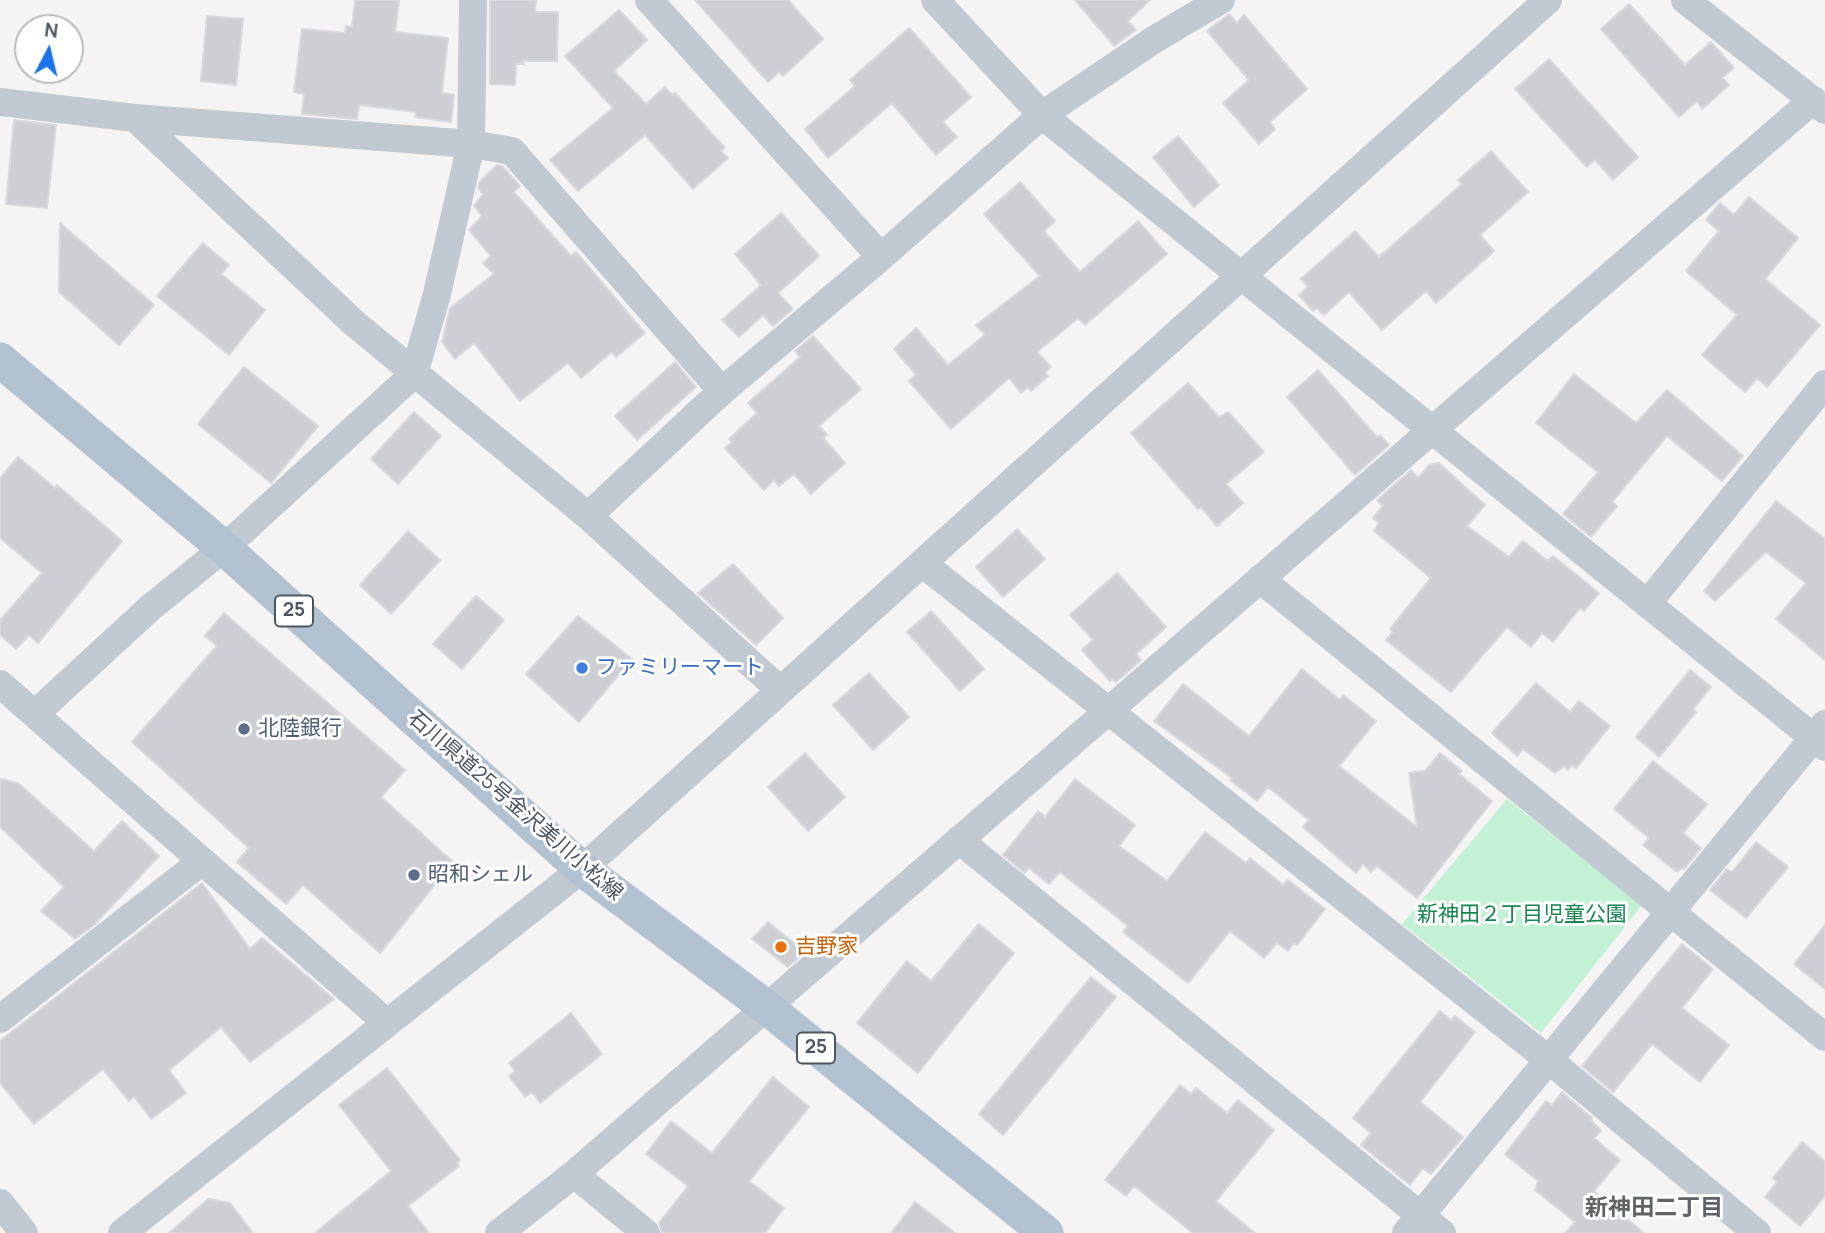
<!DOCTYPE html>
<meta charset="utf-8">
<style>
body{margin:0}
#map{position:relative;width:1825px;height:1233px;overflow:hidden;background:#f5f3f3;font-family:Manrope,sans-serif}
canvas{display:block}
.north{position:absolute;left:14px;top:14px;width:70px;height:70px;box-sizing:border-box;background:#fff;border:2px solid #b7bbc0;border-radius:50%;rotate:7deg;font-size:19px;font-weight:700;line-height:28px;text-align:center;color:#4a5661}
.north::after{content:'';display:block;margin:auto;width:24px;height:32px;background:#1a73e8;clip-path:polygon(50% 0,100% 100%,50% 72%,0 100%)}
</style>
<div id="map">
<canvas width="1825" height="1233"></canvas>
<div class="north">N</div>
</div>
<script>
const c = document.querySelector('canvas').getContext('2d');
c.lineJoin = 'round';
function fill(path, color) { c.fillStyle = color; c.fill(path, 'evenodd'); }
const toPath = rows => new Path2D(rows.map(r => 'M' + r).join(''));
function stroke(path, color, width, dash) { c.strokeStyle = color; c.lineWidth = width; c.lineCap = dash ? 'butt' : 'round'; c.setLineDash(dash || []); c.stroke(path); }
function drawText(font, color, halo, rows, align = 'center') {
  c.font = font + ' Manrope,"Noto Sans JP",sans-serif'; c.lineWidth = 6; c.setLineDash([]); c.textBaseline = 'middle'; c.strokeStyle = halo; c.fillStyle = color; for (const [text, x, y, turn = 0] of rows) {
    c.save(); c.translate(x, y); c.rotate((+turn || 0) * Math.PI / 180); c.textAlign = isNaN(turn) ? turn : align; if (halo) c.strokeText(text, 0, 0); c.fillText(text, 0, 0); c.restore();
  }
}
fill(toPath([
 [1507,799,1642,905,1541,1033,1402,924]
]), '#c3f1d5');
const building = toPath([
 [355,0,399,0,395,32,448,38,442,93,454,95,451,122,415,117,416,112,359,105,357,119,302,114,304,94,294,92,302,29,345,33,346,26,352,27,355,0],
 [490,0,536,0,535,12,558,12,557,61,523,61,524,64,516,64,515,85,490,84,490,0],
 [695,0,788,0,823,39,783,76,779,72,768,82,695,0],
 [1075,0,1150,0,1128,21,1136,30,1114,46,1075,0],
 [1629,4,1685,65,1711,42,1734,68,1722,78,1729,85,1702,109,1697,101,1679,117,1601,29,1629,4],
 [619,10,647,40,614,71,646,104,665,87,672,95,675,93,725,148,721,151,728,158,693,189,645,135,578,191,550,160,613,108,565,56,619,10],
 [1229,14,1237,23,1244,15,1307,89,1270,122,1275,129,1259,144,1223,103,1249,80,1207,31,1229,14],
 [207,16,243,19,236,85,201,81,207,16],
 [909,28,971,97,943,122,957,137,936,155,892,103,828,158,805,129,855,86,850,80,909,28],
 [1549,59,1638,157,1613,180,1595,160,1587,167,1515,89,1549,59],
 [14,120,56,125,47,208,6,204,14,120],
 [1178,136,1219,185,1194,207,1153,157,1178,136],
 [1491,151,1528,192,1480,235,1494,251,1436,303,1426,291,1382,330,1349,292,1324,315,1317,308,1313,311,1299,295,1308,287,1301,279,1355,231,1379,257,1462,184,1458,180,1491,151],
 [497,165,502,166,520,186,514,192,571,256,576,252,645,333,616,357,612,352,581,378,568,363,520,401,474,343,455,359,442,342,450,308,494,274,483,263,491,256,469,230,482,216,474,206,483,194,478,188,480,181,497,165],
 [1020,182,1055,221,1044,231,1080,272,1138,221,1167,254,1085,325,1078,318,1037,352,1051,367,1045,372,1048,376,1031,391,1028,387,1021,393,1009,378,951,429,909,381,916,375,894,349,916,328,948,365,985,335,976,325,1040,276,984,214,1020,182],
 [1749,197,1798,238,1765,279,1820,325,1767,387,1757,378,1745,392,1702,355,1737,315,1686,271,1719,231,1706,220,1720,203,1734,215,1749,197],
 [781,213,819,256,778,293,793,309,773,326,763,315,739,337,722,320,761,285,735,254,781,213],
 [60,223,154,305,119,345,59,292,60,223],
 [203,243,229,265,221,274,265,310,229,355,157,296,203,243],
 [813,336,861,389,819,426,827,435,823,438,845,463,811,494,794,474,779,486,774,480,764,490,725,448,732,442,729,439,757,413,748,403,800,357,795,351,813,336],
 [675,362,696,387,637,440,615,416,675,362],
 [244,367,318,426,271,483,198,424,244,367],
 [1318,370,1377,437,1380,435,1389,445,1355,475,1287,397,1318,370],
 [1574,374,1636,423,1667,390,1743,456,1722,481,1667,436,1612,502,1617,506,1591,537,1563,514,1598,472,1536,423,1574,374],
 [1188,383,1219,417,1228,412,1264,452,1226,484,1243,503,1217,526,1201,507,1198,509,1131,433,1188,383],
 [414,412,441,436,398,484,371,459,414,412],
 [18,457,55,488,57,485,122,541,38,643,29,635,16,649,0,635,0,620,42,573,0,538,0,478,18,457],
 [1439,463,1485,505,1467,526,1509,557,1523,541,1548,561,1553,556,1599,593,1584,611,1580,608,1553,642,1542,633,1531,647,1507,627,1451,692,1386,640,1393,632,1390,629,1431,578,1374,531,1379,523,1373,518,1383,506,1377,500,1411,470,1418,478,1429,465,1439,463],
 [1776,501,1825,539,1825,660,1776,619,1806,583,1766,552,1715,601,1704,591,1776,501],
 [1017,529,1045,559,1003,597,976,567,1017,529],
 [408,531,440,560,391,614,360,585,408,531],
 [733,564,783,618,756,645,698,593,733,564],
 [1117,573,1166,627,1136,654,1141,660,1116,682,1112,679,1110,681,1082,650,1093,640,1070,615,1117,573],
 [476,596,504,620,462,669,433,644,476,596],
 [931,611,984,669,960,691,907,632,931,611],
 [224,613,405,770,381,797,453,862,380,953,303,885,286,904,237,862,249,848,132,742,217,646,205,636,224,613],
 [578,616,632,659,579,722,526,674,578,616],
 [1302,669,1340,700,1343,695,1376,721,1339,766,1417,827,1409,773,1425,771,1440,753,1462,771,1459,774,1492,801,1417,898,1377,866,1371,872,1363,864,1356,873,1303,827,1309,820,1268,787,1257,801,1230,780,1232,778,1154,721,1183,684,1249,736,1302,669],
 [1690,670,1711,687,1693,709,1696,712,1659,757,1636,737,1690,670],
 [869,673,909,717,873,750,833,705,869,673],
 [1536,683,1570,712,1579,701,1610,726,1576,768,1572,765,1568,770,1564,766,1555,773,1523,749,1517,756,1492,733,1536,683],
 [805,753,845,797,808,831,768,787,805,753],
 [1653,761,1707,804,1683,833,1701,848,1684,869,1682,867,1677,872,1643,845,1649,838,1614,809,1653,761],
 [0,779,18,783,94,851,122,821,159,856,94,925,75,939,41,911,64,887,0,827,0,779],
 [1075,779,1135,825,1119,846,1167,881,1205,832,1246,863,1250,858,1283,885,1288,880,1325,909,1297,945,1294,943,1288,951,1277,943,1264,958,1230,931,1188,983,1123,932,1128,926,1060,872,1049,884,1029,868,1025,873,1003,855,1038,811,1045,817,1075,779],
 [1756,842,1788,867,1746,918,1710,890,1727,869,1732,872,1756,842],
 [202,883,250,949,262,938,334,999,250,1062,221,1027,169,1070,186,1093,151,1119,134,1096,129,1101,103,1069,34,1124,0,1083,0,1041,202,883],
 [768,922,805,952,788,967,752,939,768,922],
 [979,924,1014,953,918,1073,857,1023,907,961,931,981,979,924],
 [1825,925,1825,989,1794,964,1825,925],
 [1682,944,1713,969,1682,1008,1729,1045,1700,1082,1652,1044,1613,1092,1582,1066,1682,944],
 [1091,977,1116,997,1003,1135,979,1114,1091,977],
 [1440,1011,1451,1020,1455,1016,1475,1032,1420,1102,1463,1137,1431,1174,1423,1168,1410,1185,1361,1145,1371,1133,1353,1118,1440,1011],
 [571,1013,602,1054,540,1103,532,1092,525,1097,509,1076,515,1071,509,1063,571,1013],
 [387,1068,460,1160,457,1162,459,1166,408,1206,429,1233,315,1233,391,1171,339,1105,387,1068],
 [773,1077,809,1107,749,1181,784,1208,765,1233,662,1233,659,1223,688,1186,646,1154,671,1121,712,1153,773,1077],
 [1180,1085,1191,1094,1196,1088,1227,1113,1238,1100,1274,1130,1216,1201,1255,1233,1193,1233,1134,1186,1126,1196,1105,1180,1180,1085],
 [1562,1092,1592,1118,1591,1120,1601,1131,1594,1138,1620,1160,1594,1191,1644,1233,1565,1233,1575,1222,1535,1190,1538,1181,1505,1154,1546,1101,1552,1105,1562,1092],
 [1802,1142,1825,1161,1825,1196,1800,1226,1765,1197,1777,1182,1773,1178,1802,1142],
 [208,1199,230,1203,253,1233,169,1233,208,1199],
 [915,1202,955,1233,891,1233,915,1202]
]);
fill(building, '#cdcfd5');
stroke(building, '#d7d9de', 2);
stroke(toPath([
 [649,0,881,257],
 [935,0,1042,115,1825,747],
 [1685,0,1825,110],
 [0,102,135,118,354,323,588,516,780,690],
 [135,118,471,144,512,151,722,391],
 [588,516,722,391,881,257,1042,115,1155,39,1221,0],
 [922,563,1549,1060,1757,1233],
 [1260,579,1825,1037],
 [1647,604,1825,384],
 [0,684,387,1023],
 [36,713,150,608,224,548,414,374,437,294,471,144,473,0],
 [959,840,1442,1233],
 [0,1019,201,862],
 [574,1174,646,1233],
 [0,1203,24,1233],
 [122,1233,582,869,1548,0],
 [499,1233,574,1174,1813,100],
 [1406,1233,1825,724]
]), '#c1cad2', 28);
stroke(toPath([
 [0,360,224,548,582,869,766,1007,1046,1233]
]), '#b3c2d1', 35);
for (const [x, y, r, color] of [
 [582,668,7,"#3f7fe0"],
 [244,729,7,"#5c6f8a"],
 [414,875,7,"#5c6f8a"],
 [781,947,7,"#e8710a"]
]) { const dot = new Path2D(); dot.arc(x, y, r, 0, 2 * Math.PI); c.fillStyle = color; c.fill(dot); stroke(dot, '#fff', 2.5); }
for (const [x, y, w] of [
 [294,611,38],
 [816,1048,38]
]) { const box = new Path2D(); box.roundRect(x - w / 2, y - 15.5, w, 31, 5); c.fillStyle = '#fff'; c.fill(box); stroke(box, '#4a5661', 2); }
drawText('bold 19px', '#4a5661', null, [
 ["25",294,611],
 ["25",816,1048]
]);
drawText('21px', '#366cbe', '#fff', [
 ["ファミリーマート",596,668]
], 'left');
drawText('21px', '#4e5e75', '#fff', [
 ["北陸銀行",258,729],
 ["昭和シェル",428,875]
], 'left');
drawText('21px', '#4a5661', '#fff', [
 ["石川県道25号金沢美川小松線",515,806,41]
]);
drawText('21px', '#17864f', '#fff', [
 ["新神田２丁目児童公園",1522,915]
]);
drawText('21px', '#c56008', '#fff', [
 ["吉野家",795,947]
], 'left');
drawText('bold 23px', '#5f6368', '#fff', [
 ["新神田二丁目",1654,1209]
]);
</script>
